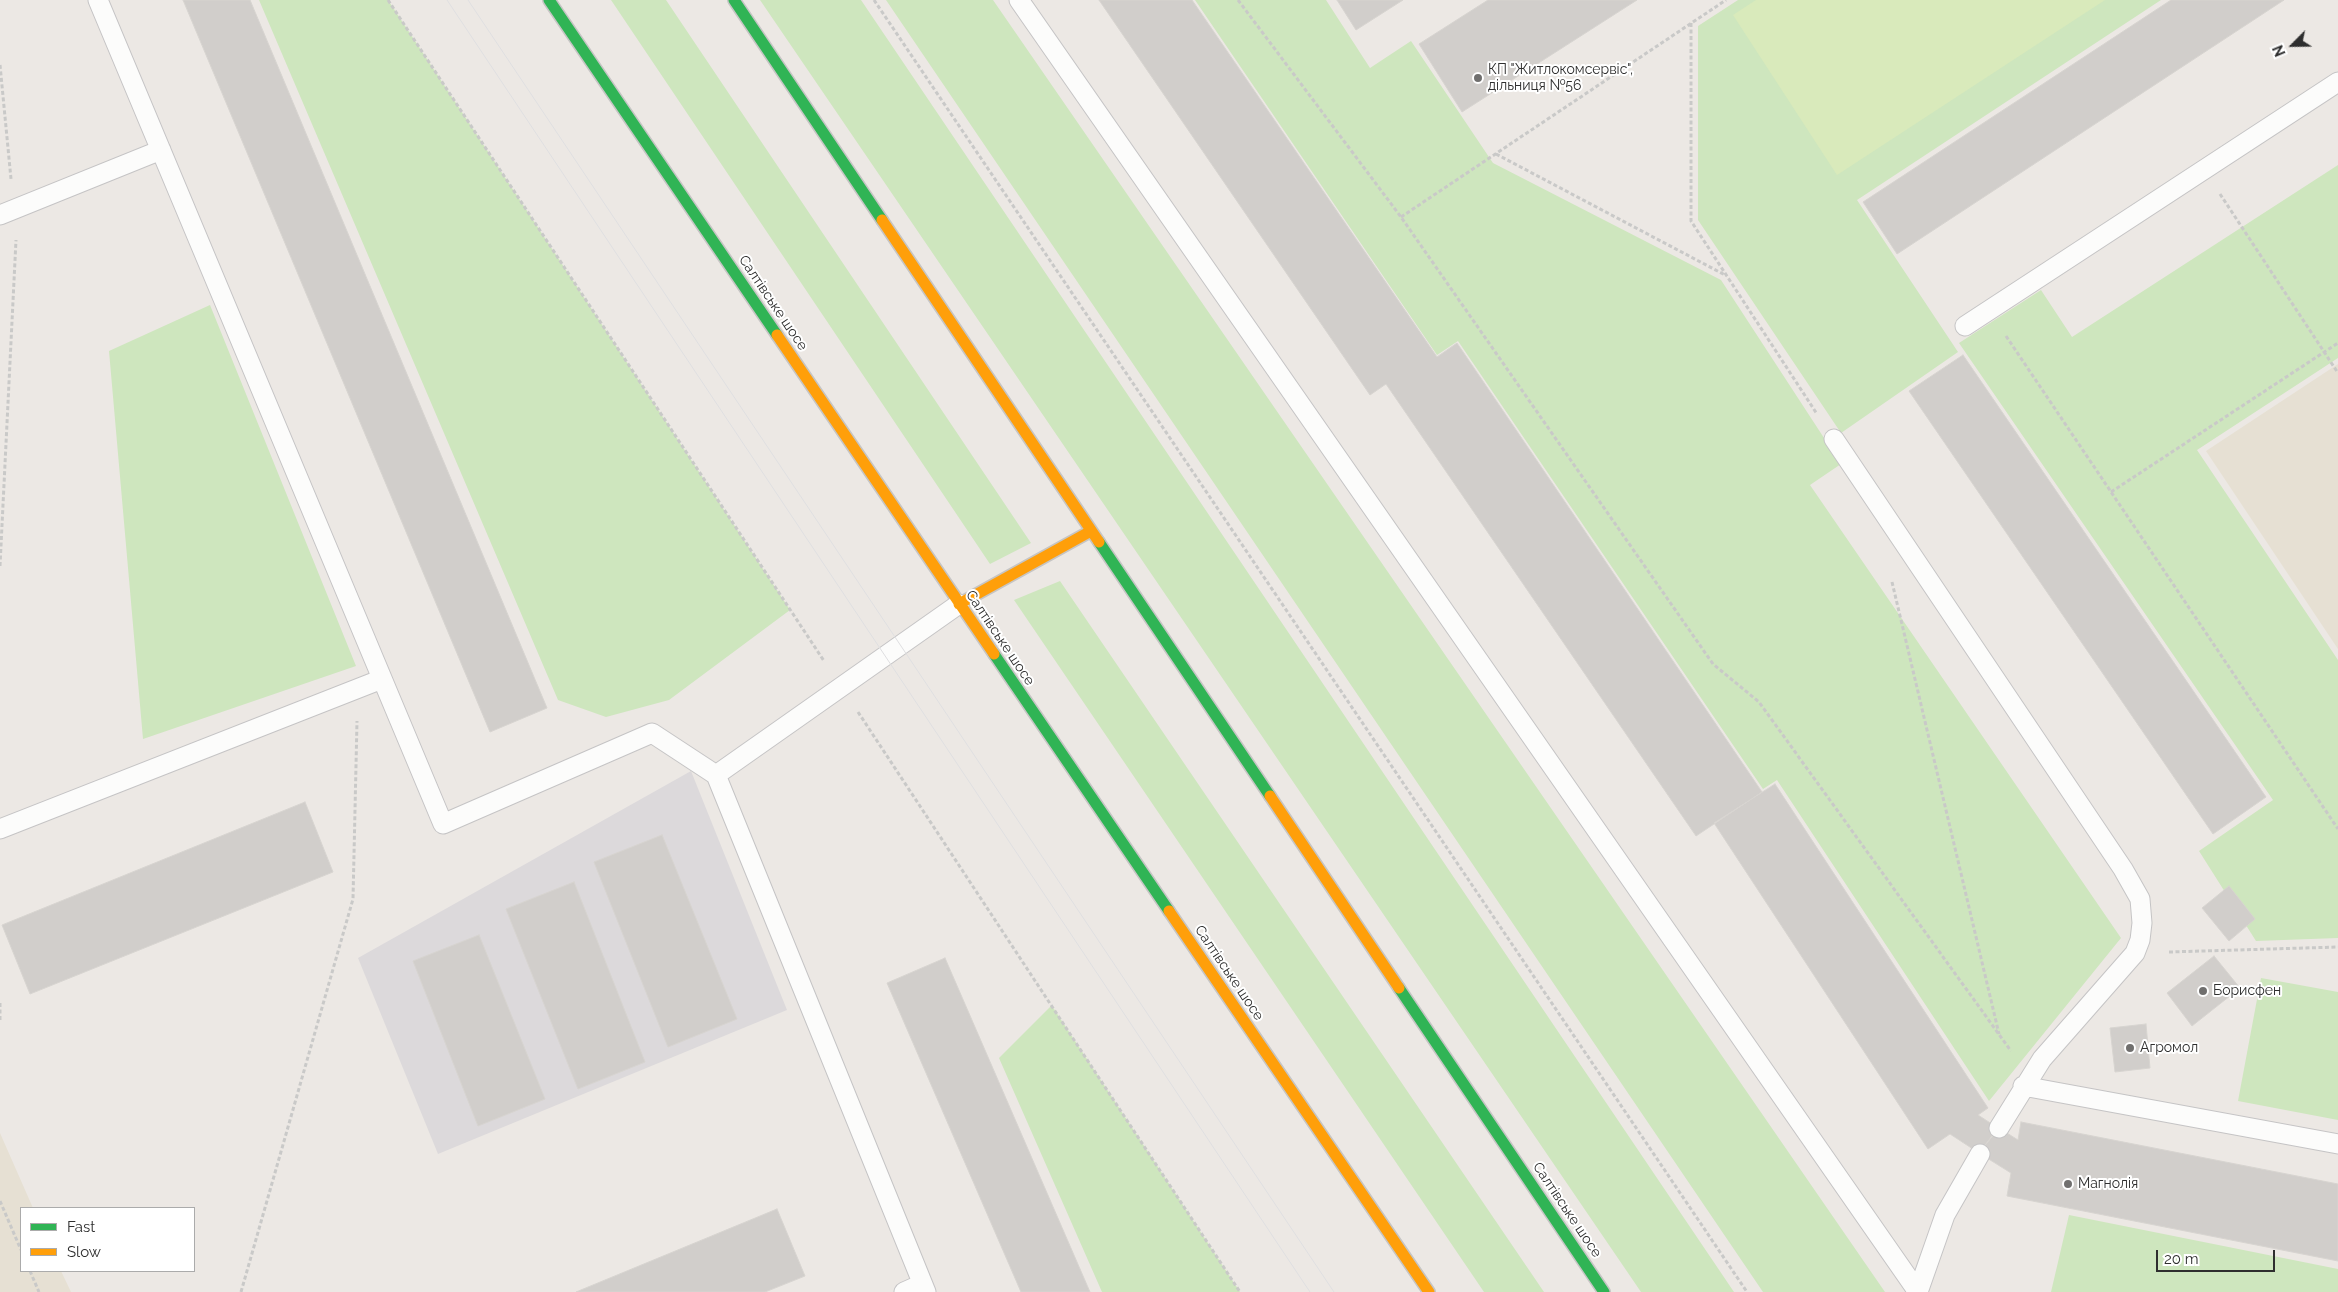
<!DOCTYPE html>
<meta charset="utf-8">
<style>
body{margin:0}
#map{position:relative;width:2338px;height:1292px;overflow:hidden;background:#ece8e4;font-family:Raleway,sans-serif}
canvas{display:block}
.legend{position:absolute;left:20px;top:1207px;width:175px;height:65px;box-sizing:border-box;background:#fff;border:1px solid #ababab;margin:0;padding:6px 9px;list-style:none;font-size:15px;color:#2e2e2e}
.legend li{display:flex;align-items:center;gap:10px;height:25px}
.legend b{width:25px;border:1px solid #ababab}
.north{position:absolute;left:2268px;top:20px;width:50px;height:50px;-webkit-text-stroke:4px #fff;paint-order:stroke;rotate:247deg;font-size:14px;font-weight:700;line-height:20px;text-align:center;color:#2e2e2e}
.north::after{content:'';display:block;margin:auto;width:18px;height:22px;background:#2e2e2e;clip-path:polygon(50% 0,100% 100%,50% 72%,0 100%)}
.scale{position:absolute;left:2156px;top:1250px;width:119px;height:22px;box-sizing:border-box;border:2px solid #2e2e2e;border-top:0;padding-left:6px;font-size:15px;line-height:18px;white-space:nowrap;color:#2e2e2e;-webkit-text-stroke:4px #fff;paint-order:stroke}
</style>
<div id="map">
<canvas width="2338" height="1292"></canvas>
<ul class="legend">
<li><b style="height:6px;background:#30b455"></b>Fast</li>
<li><b style="height:6px;background:#ff9f0a"></b>Slow</li>
</ul>
<div class="north">N</div>
<div class="scale">20 m</div>
</div>
<script>
const c = document.querySelector('canvas').getContext('2d');
c.lineJoin = 'round';
function fill(path, color) { c.fillStyle = color; c.fill(path, 'evenodd'); }
const toPath = rows => new Path2D(rows.map(r => 'M' + r).join(''));
function stroke(path, color, width, dash) { c.strokeStyle = color; c.lineWidth = width; c.lineCap = dash ? 'butt' : 'round'; c.setLineDash(dash || []); c.stroke(path); }
function drawText(font, color, halo, rows, align = 'center') {
  c.font = font + ' Raleway,sans-serif'; c.lineWidth = 4; c.setLineDash([]); c.textBaseline = 'middle'; c.strokeStyle = halo; c.fillStyle = color; for (const [text, x, y, turn = 0] of rows) {
    c.save(); c.translate(x, y); c.rotate((+turn || 0) * Math.PI / 180); c.textAlign = isNaN(turn) ? turn : align; if (halo) c.strokeText(text, 0, 0); c.fillText(text, 0, 0); c.restore();
  }
}
fill(toPath([
 [691,771,787,1010,438,1154,358,958]
]), '#dcd9db');
fill(toPath([
 [2338,364,2338,649,2206,451],
 [0,1133,33,1208,21,1208,21,1271,61,1271,71,1292,0,1292]
]), '#e6e0d3');
fill(toPath([
 [259,0,388,0,790,610,669,700,606,717,558,700],
 [611,0,666,0,1031,543,990,564],
 [760,0,861,0,1734,1292,1641,1292],
 [886,0,993,0,1885,1292,1763,1292],
 [1195,0,1326,0,1370,68,1411,41,1493,163,1721,280,1841,464,1810,485,2121,938,1989,1101,1777,780,1763,789,1458,341,1437,355],
 [1738,0,2161,0,1857,200,1958,352,1841,433,1698,220,1698,26],
 [2338,165,2338,358,2197,450,2338,660,2338,938,2256,941,2199,851,2273,800,1959,343,2041,290,2072,337],
 [210,305,356,666,143,739,109,351],
 [1060,581,1544,1292,1484,1292,1014,600],
 [2261,978,2338,992,2338,1120,2238,1101],
 [1051,1006,1052,1006,1240,1292,1102,1292,999,1058],
 [2069,1215,2338,1269,2338,1292,2051,1292]
]), '#cee6be');
fill(toPath([
 [1756,0,2105,0,1837,175,1733,15]
]), '#d9eabb');
const building = toPath([
 [183,0,250,0,547,708,490,732,183,0],
 [1099,0,1192,0,1437,357,1457,343,1762,792,1696,836,1386,384,1370,395,1099,0],
 [1337,0,1403,0,1356,30,1337,0],
 [1488,0,1637,0,1462,112,1419,44,1488,0],
 [2171,0,2284,0,1897,254,1863,202,2171,0],
 [1963,355,2266,797,2213,834,1909,391,1963,355],
 [1775,784,1988,1108,1978,1115,1998,1128,1979,1153,1950,1134,1928,1149,1714,823,1775,784],
 [305,802,333,872,30,994,2,925,305,802],
 [662,835,737,1019,668,1047,594,862,662,835],
 [574,882,645,1062,578,1089,506,909,574,882],
 [2229,886,2255,919,2229,941,2202,908,2229,886],
 [479,935,545,1099,478,1126,413,961,479,935],
 [2214,956,2240,988,2192,1026,2167,993,2214,956],
 [945,958,1090,1292,1021,1292,887,983,945,958],
 [2146,1024,2150,1068,2115,1072,2110,1028,2146,1024],
 [2021,1122,2338,1184,2338,1261,2007,1196,2011,1173,1979,1153,1999,1128,2018,1140,2021,1122],
 [777,1209,805,1276,765,1292,576,1292,777,1209]
]);
fill(building, '#d1cecb');
stroke(building, '#d7d4d0', 1);
const lane = toPath([
 [98,0,443,824,652,733,716,775],
 [1019,0,1918,1292],
 [0,215,161,150],
 [1965,326,2338,82],
 [1834,439,2123,869,2140,899,2142,923,2140,940,2135,953,2042,1059,1999,1128],
 [0,829,382,679],
 [2023,1086,2338,1144],
 [904,1292,922,1284],
 [926,1292,716,775,959,604],
 [1918,1292,1945,1215,1980,1154]
]);
const fast = toPath([
 [549,0,777,335],
 [734,0,882,220],
 [1099,542,1270,796],
 [994,654,1169,911],
 [1399,988,1604,1292]
]);
const slow = toPath([
 [882,220,1099,542],
 [777,335,994,654],
 [959,604,1091,531],
 [1270,796,1399,988],
 [1169,911,1429,1292]
]);
stroke(lane, '#c5c4c5', 21);
stroke(fast, '#c6c5c4', 14);
stroke(slow, '#c6c5c4', 14);
stroke(toPath([
 [388,0,824,661],
 [874,0,1747,1292],
 [1238,0,1401,217,1713,664,1759,702,2011,1051],
 [1691,23,1691,221,1817,414],
 [0,65,11,179],
 [1496,154,1727,276],
 [2220,194,2338,373],
 [1401,217,1726,0],
 [2006,336,2338,829],
 [2111,492,2338,343],
 [0,566,16,240],
 [1892,582,1999,1034],
 [858,712,1240,1292],
 [2169,952,2338,947],
 [0,1003,0,1020],
 [0,1201,21,1250],
 [30,1271,39,1292],
 [241,1292,353,899,357,721]
]), '#c9c9c8', 3, [4, 2.5]);
stroke(lane, '#fcfcfb', 19);
stroke(fast, '#30b455', 11);
stroke(slow, '#ff9f0a', 11);
stroke(toPath([
 [447,0,1310,1292],
 [468,0,1334,1292]
]), '#dfdfe1', 1);
for (const [x, y, r, color] of [
 [1478,78,5,"#706f6e"],
 [2203,991,5,"#706f6e"],
 [2130,1048,5,"#706f6e"],
 [2068,1184,5,"#706f6e"]
]) { const dot = new Path2D(); dot.arc(x, y, r, 0, 2 * Math.PI); c.fillStyle = color; c.fill(dot); stroke(dot, '#fff', 2); }
drawText('14px', '#2e2e2e', '#fff', [
 ["КП \"Житлокомсервіс\",",1488,70],
 ["дільниця №56",1488,86],
 ["Борисфен",2213,991],
 ["Агромол",2140,1048],
 ["Магнолія",2078,1184]
], 'left');
drawText('14px', '#2e2e2e', '#fff', [
 ["Салтівське шосе",773,303,56],
 ["Салтівське шосе",1000,638,56],
 ["Салтівське шосе",1229,973,56],
 ["Салтівське шосе",1567,1210,56]
]);
</script>
